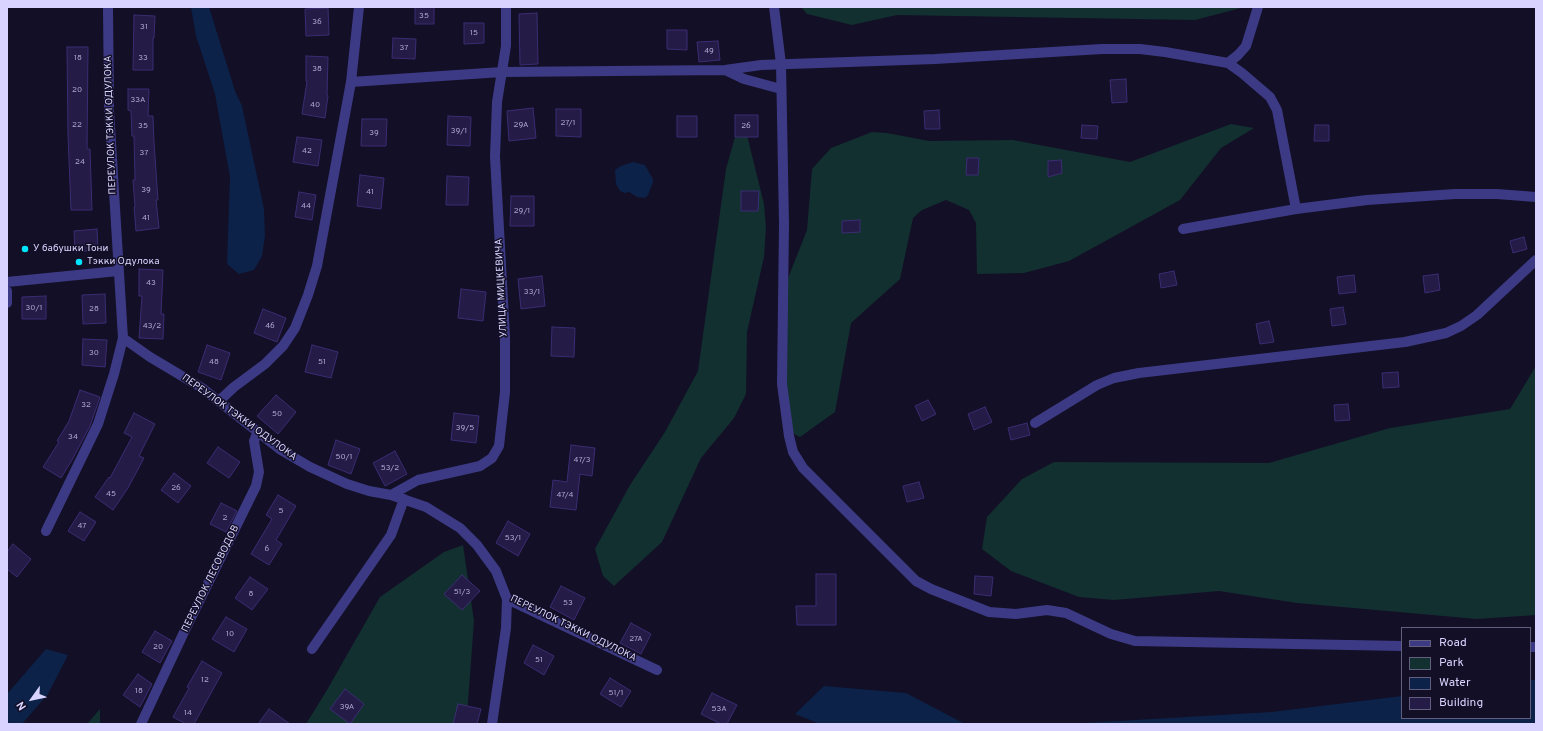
<!DOCTYPE html>
<meta charset="utf-8">
<style>
body{margin:0}
#map{position:relative;width:1543px;height:731px;overflow:hidden;background:#130f26;font-family:Overpass,sans-serif}
canvas{display:block}
.frame{position:absolute;inset:0;border:8px solid #d9d4ff;pointer-events:none}
.legend{position:absolute;left:1401px;top:627px;width:130px;height:92px;box-sizing:border-box;background:#130f26;border:1px solid #625e7d;margin:0;padding:5px 7px;list-style:none;font-size:12px;color:#d9d4ff}
.legend li{display:flex;align-items:center;gap:8px;height:20px}
.legend b{width:20px;border:1px solid #625e7d}
.north{position:absolute;left:12px;top:679px;width:40px;height:40px;-webkit-text-stroke:3px #130f26;paint-order:stroke;rotate:237deg;font-size:11px;font-weight:700;line-height:16px;text-align:center;color:#d9d4ff}
.north::after{content:'';display:block;margin:auto;width:14px;height:18px;background:#d9d4ff;clip-path:polygon(50% 0,100% 100%,50% 72%,0 100%)}
</style>
<div id="map">
<canvas width="1543" height="731"></canvas>
<div class="frame"></div>
<ul class="legend">
<li><b style="height:5px;background:#3d3a85"></b>Road</li>
<li><b style="height:11px;background:#12302f"></b>Park</li>
<li><b style="height:11px;background:#0c2248"></b>Water</li>
<li><b style="height:11px;background:#241b47"></b>Building</li>
</ul>
<div class="north">N</div>
</div>
<script>
const c = document.querySelector('canvas').getContext('2d');
c.lineJoin = 'round';
function fill(path, color) { c.fillStyle = color; c.fill(path, 'evenodd'); }
const toPath = rows => new Path2D(rows.map(r => 'M' + r).join(''));
function stroke(path, color, width, dash) { c.strokeStyle = color; c.lineWidth = width; c.lineCap = dash ? 'butt' : 'round'; c.setLineDash(dash || []); c.stroke(path); }
function drawText(font, color, halo, rows, align = 'center') {
  c.font = font + ' Overpass,sans-serif'; c.lineWidth = 3; c.setLineDash([]); c.textBaseline = 'middle'; c.strokeStyle = halo; c.fillStyle = color; for (const [text, x, y, turn = 0] of rows) {
    c.save(); c.translate(x, y); c.rotate((+turn || 0) * Math.PI / 180); c.textAlign = isNaN(turn) ? turn : align; if (halo) c.strokeText(text, 0, 0); c.fillText(text, 0, 0); c.restore();
  }
}
fill(toPath([
 [801,7,1245,7,1195,20,897,15,852,25,807,14],
 [1231,124,1254,128,1221,148,1180,200,1069,261,1024,273,977,274,976,223,969,210,946,200,922,210,913,218,900,279,851,323,835,412,800,437,788,431,781,296,807,230,812,169,831,148,872,132,887,133,929,141,1013,140,1130,162],
 [745,127,764,204,766,228,764,257,747,332,746,394,734,418,701,458,662,542,614,586,603,576,595,549,630,485,665,432,698,371,726,169,735,137],
 [1536,366,1536,615,1477,619,1297,603,1219,591,1114,600,1079,597,1011,571,982,549,987,517,1022,479,1054,462,1269,463,1390,428,1510,409],
 [463,545,474,621,467,716,465,724,306,724,327,690,380,597,444,552],
 [100,709,100,724,87,724]
]), '#12302f');
fill(toPath([
 [191,7,209,7,235,91,242,106,264,209,265,236,262,256,254,270,239,274,227,264,230,177,215,94,196,36],
 [633,162,645,165,653,179,653,182,648,195,645,198,637,197,629,192,625,193,620,191,616,184,615,170,621,166],
 [46,649,68,655,48,694,22,724,7,724,7,694],
 [1530,680,1536,680,1536,724,1066,724,1272,712,1402,696,1402,718,1530,718],
 [824,686,906,693,965,724,820,724,795,714]
]), '#0c2248');
const building = toPath([
 [415,7,434,7,434,24,415,24,415,7],
 [328,8,329,35,306,36,305,9,328,8],
 [537,13,538,64,520,65,519,14,537,13],
 [134,15,155,16,154,38,153,38,153,70,133,70,134,15],
 [464,23,484,23,484,43,464,44,464,23],
 [667,30,687,30,687,50,667,49,667,30],
 [393,38,416,39,415,59,392,58,393,38],
 [718,41,720,60,699,62,697,42,718,41],
 [67,47,88,47,87,149,90,149,92,210,71,210,68,135,67,47],
 [306,56,328,57,327,95,328,96,325,118,302,114,307,81,306,81,306,56],
 [1126,79,1127,102,1112,103,1110,80,1126,79],
 [128,89,149,89,148,116,153,116,154,142,158,200,156,200,159,228,136,231,134,207,135,207,133,180,135,180,134,136,132,136,131,111,128,110,128,89],
 [533,108,536,138,509,141,507,111,533,108],
 [556,109,581,109,581,137,556,136,556,109],
 [939,110,940,129,925,129,924,111,939,110],
 [735,115,758,115,758,137,735,137,735,115],
 [448,116,471,117,470,146,447,145,448,116],
 [677,116,697,116,697,137,677,137,677,116],
 [362,119,387,119,386,146,361,146,362,119],
 [1082,125,1098,126,1097,139,1081,138,1082,125],
 [1315,125,1329,125,1329,141,1314,141,1315,125],
 [297,137,322,140,318,166,293,162,297,137],
 [967,158,979,158,978,175,966,175,967,158],
 [1061,160,1062,173,1048,177,1048,161,1061,160],
 [360,175,384,178,381,209,357,206,360,175],
 [447,176,469,177,468,205,446,205,447,176],
 [741,191,759,191,758,211,741,211,741,191],
 [299,192,316,195,312,220,295,217,299,192],
 [511,196,534,196,534,226,510,226,511,196],
 [860,220,860,232,842,233,842,221,860,220],
 [97,229,98,250,75,252,74,231,97,229],
 [1524,237,1527,249,1513,253,1510,241,1524,237],
 [139,269,163,270,161,314,164,314,163,339,139,338,142,296,139,296,139,269],
 [1174,271,1177,285,1161,288,1159,274,1174,271],
 [1438,274,1440,290,1425,293,1423,276,1438,274],
 [1354,275,1356,292,1339,294,1337,277,1354,275],
 [542,276,545,306,521,309,518,279,542,276],
 [461,289,486,292,483,321,458,318,461,289],
 [105,294,106,323,83,324,82,295,105,294],
 [46,296,46,319,22,319,22,297,46,296],
 [1343,307,1346,324,1332,326,1330,309,1343,307],
 [263,309,286,318,277,342,254,333,263,309],
 [1269,321,1274,342,1260,344,1256,324,1269,321],
 [552,327,575,328,574,357,551,356,552,327],
 [83,339,107,340,105,367,82,365,83,339],
 [207,345,230,353,221,380,198,372,207,345],
 [312,345,338,352,331,378,305,372,312,345],
 [1398,372,1399,387,1383,388,1382,373,1398,372],
 [80,390,100,397,90,426,72,460,61,478,43,467,59,442,57,441,69,421,80,390],
 [276,395,296,412,278,434,257,416,276,395],
 [928,400,936,414,922,421,915,406,928,400],
 [1348,404,1350,420,1335,421,1334,405,1348,404],
 [985,407,992,422,974,430,968,414,985,407],
 [134,413,155,424,139,456,144,458,128,488,113,510,95,497,109,477,110,478,132,437,124,433,134,413],
 [454,413,479,416,476,443,451,440,454,413],
 [1027,423,1030,435,1011,440,1008,428,1027,423],
 [336,440,360,449,351,474,328,465,336,440],
 [571,445,595,448,592,476,580,474,576,510,550,507,553,480,567,482,571,445],
 [218,447,240,462,229,478,207,463,218,447],
 [395,451,407,474,385,486,373,463,395,451],
 [174,473,191,486,178,503,161,490,174,473],
 [919,482,924,498,907,502,903,486,919,482],
 [278,495,296,506,276,540,282,544,269,565,251,554,272,519,266,515,278,495],
 [221,503,237,511,226,532,210,524,221,503],
 [80,512,96,522,84,541,68,531,80,512],
 [508,521,530,534,518,556,496,543,508,521],
 [13,544,31,559,17,577,7,569,7,552,13,544],
 [816,574,836,574,836,625,797,625,796,606,816,606,816,574],
 [462,575,480,591,462,610,444,594,462,575],
 [975,576,993,577,991,596,974,594,975,576],
 [250,577,268,589,252,610,235,598,250,577],
 [561,586,585,598,574,620,550,607,561,586],
 [226,617,247,629,234,652,212,639,226,617],
 [631,623,651,634,641,654,620,643,631,623],
 [155,631,172,641,160,663,142,652,155,631],
 [533,645,554,656,544,675,524,663,533,645],
 [202,661,222,673,194,724,186,724,173,717,189,688,187,687,202,661],
 [138,674,152,684,140,707,123,695,138,674],
 [610,678,631,691,621,707,600,694,610,678],
 [345,689,364,704,350,724,330,709,345,689],
 [712,693,737,705,727,724,721,724,701,714,712,693],
 [458,704,481,709,477,724,453,724,458,704],
 [269,709,290,724,258,724,269,709]
]);
fill(building, '#241b47');
stroke(building, '#3b2d73', 1);
stroke(toPath([
 [774,7,781,64,784,224,782,384,789,436,793,452,803,468,916,581,931,589,989,612,1016,614,1047,610,1066,613,1111,634,1135,641,1402,646],
 [1228,63,1238,55,1246,46,1258,7],
 [725,70,744,79,781,89],
 [351,82,502,72,725,70,761,65,935,59,1102,49,1140,49,1165,52,1228,63,1242,73,1270,97,1277,110,1296,209],
 [1183,229,1296,209,1367,200,1455,194,1497,194,1536,197],
 [7,282,118,271],
 [7,291,7,303],
 [123,338,150,357,202,388,281,450,310,467,347,484,369,491,391,495,426,507,460,528,477,545,496,571,507,599,657,670],
 [219,401,234,387,265,364,283,346,295,328,308,295,317,266,351,82,359,7],
 [1035,423,1097,385,1114,378,1139,373,1405,342,1446,333,1461,326,1477,315,1536,260],
 [391,495,418,480,480,466,492,458,499,446,505,392,505,337,495,157,497,102,506,46,506,7],
 [46,531,98,424,114,374,123,338,109,110,108,7],
 [1530,647,1536,647],
 [312,649,391,535,404,499],
 [141,724,185,630,256,486,259,472,254,441,258,431],
 [492,724,506,628,507,599]
]), '#3d3a85', 10);
for (const [x, y, r, color] of [
 [25,249,4,"#00e5ff"],
 [79,262,4,"#00e5ff"]
]) { const dot = new Path2D(); dot.arc(x, y, r, 0, 2 * Math.PI); c.fillStyle = color; c.fill(dot); stroke(dot, '#130f26', 1.5); }
drawText('8px', '#aca6d1', null, [
 ["35",424,16],
 ["36",317,22],
 ["31",144,27],
 ["15",474,33],
 ["37",404,48],
 ["49",709,51],
 ["18",78,58],
 ["33",143,58],
 ["38",317,69],
 ["20",77,90],
 ["33А",138,100],
 ["40",315,105],
 ["27/1",568,123],
 ["22",77,125],
 ["29А",521,125],
 ["35",143,126],
 ["26",746,126],
 ["39/1",459,131],
 ["39",374,133],
 ["42",307,151],
 ["37",144,153],
 ["24",80,162],
 ["39",146,190],
 ["41",370,192],
 ["44",306,206],
 ["29/1",522,211],
 ["41",146,218],
 ["43",151,283],
 ["33/1",532,292],
 ["30/1",34,308],
 ["28",94,309],
 ["43/2",152,326],
 ["46",270,326],
 ["30",94,353],
 ["48",214,362],
 ["51",322,362],
 ["32",86,405],
 ["50",277,414],
 ["39/5",465,428],
 ["34",73,437],
 ["50/1",344,457],
 ["47/3",582,460],
 ["53/2",390,468],
 ["26",176,488],
 ["45",111,494],
 ["47/4",565,495],
 ["5",281,511],
 ["2",225,518],
 ["47",82,526],
 ["53/1",513,538],
 ["6",267,549],
 ["51/3",462,592],
 ["8",251,594],
 ["53",568,603],
 ["10",230,634],
 ["27А",636,639],
 ["20",158,647],
 ["51",539,660],
 ["12",205,680],
 ["18",139,691],
 ["51/1",616,693],
 ["39А",347,707],
 ["53А",719,709],
 ["14",188,713]
]);
drawText('10px', '#d9d4ff', '#130f26', [
 ["ПЕРЕУЛОК ТЭККИ ОДУЛОКА",111,125,-92],
 ["УЛИЦА МИЦКЕВИЧА",502,288,-93],
 ["ПЕРЕУЛОК ТЭККИ ОДУЛОКА",239,418,36],
 ["ПЕРЕУЛОК ЛЕСОВОДОВ",211,579,-64],
 ["ПЕРЕУЛОК ТЭККИ ОДУЛОКА",573,629,26]
]);
drawText('10px', '#d9d4ff', '#130f26', [
 ["У бабушки Тони",33,249],
 ["Тэкки Одулока",87,262]
], 'left');
</script>
